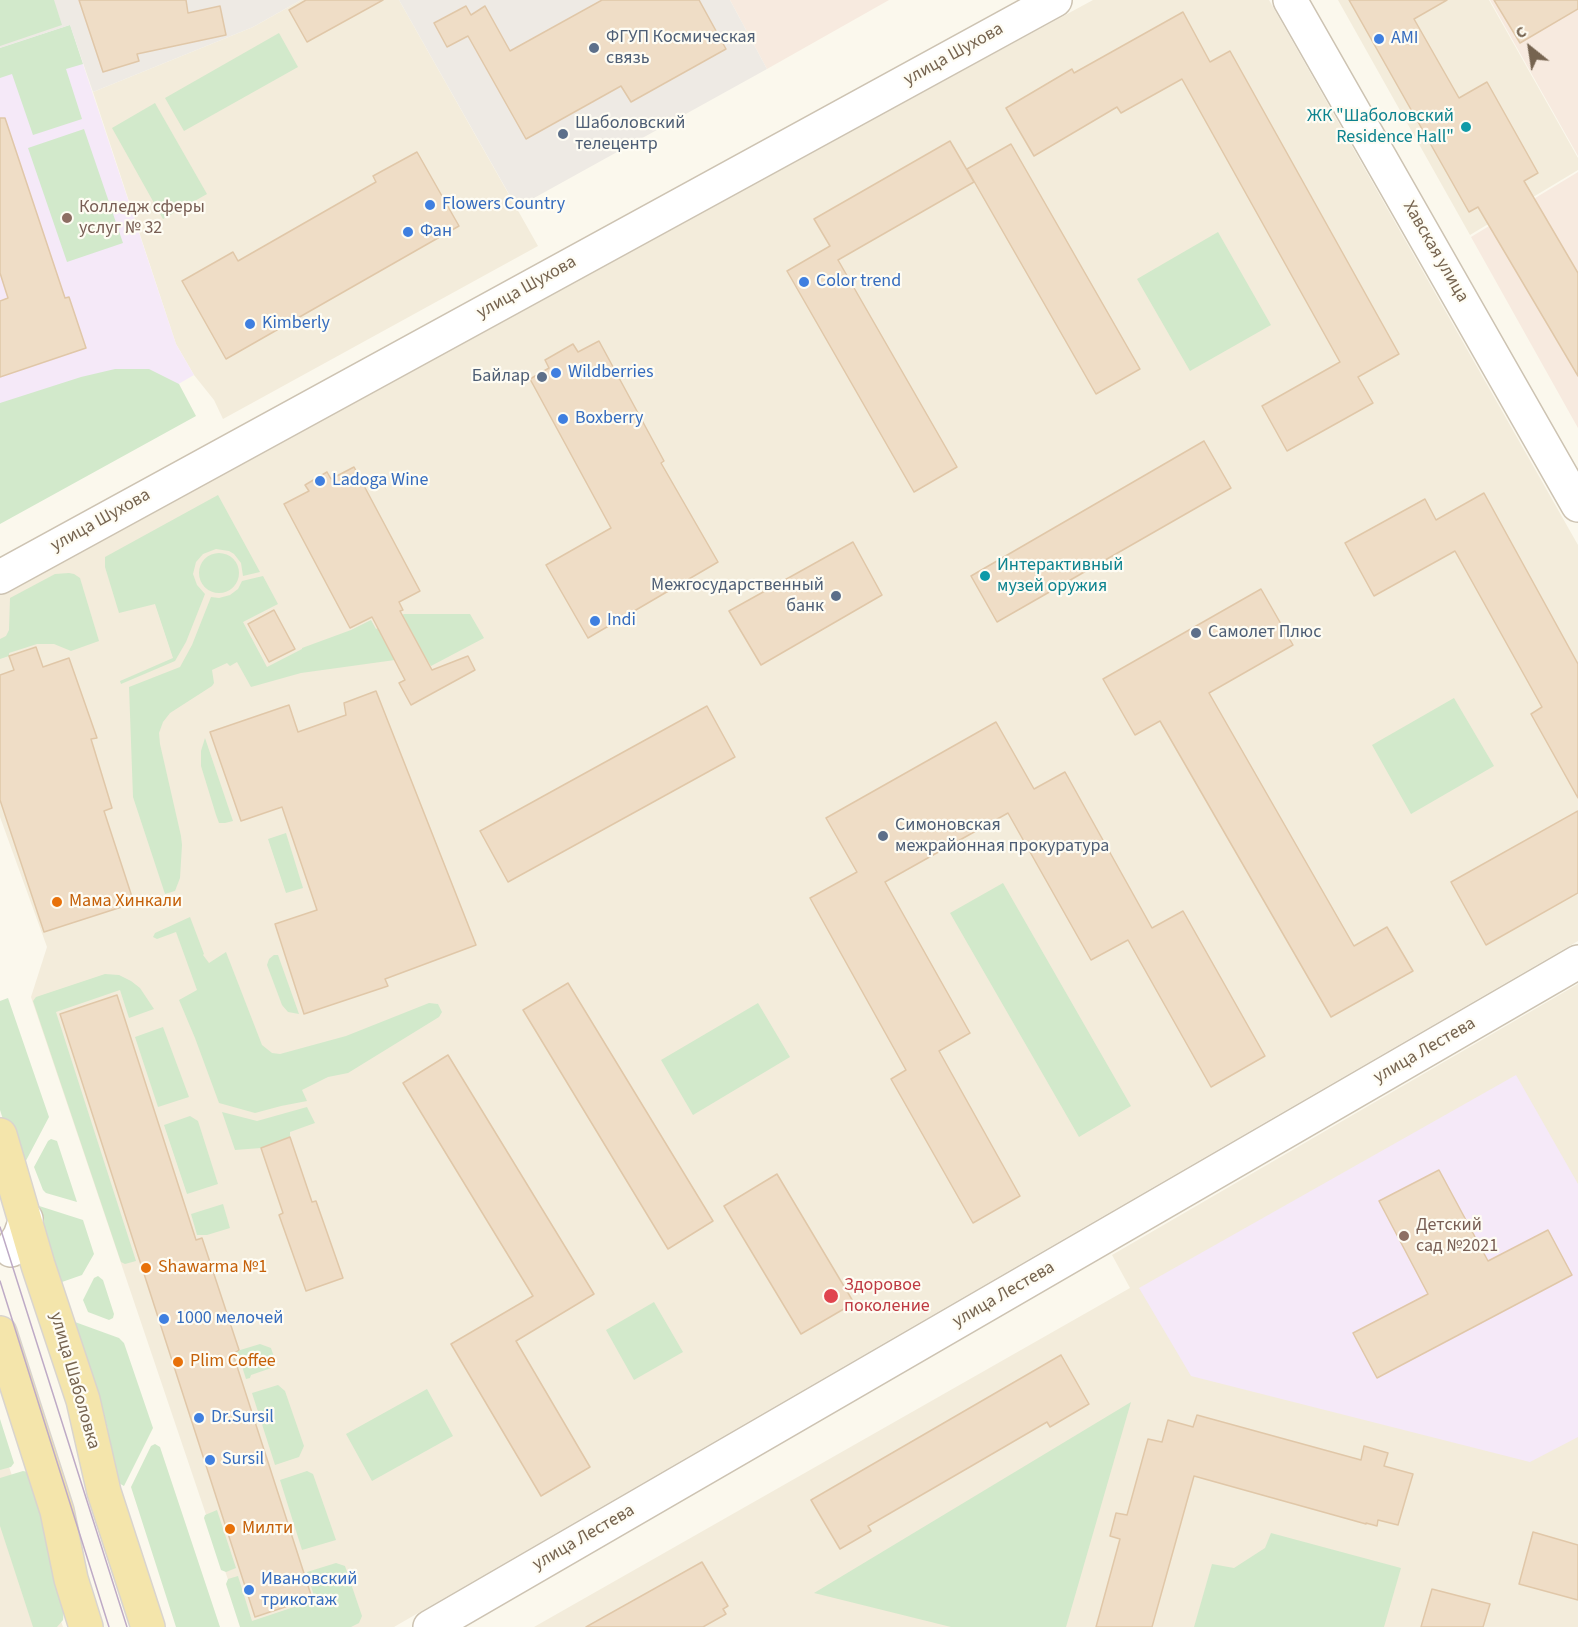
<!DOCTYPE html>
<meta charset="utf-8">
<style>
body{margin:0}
#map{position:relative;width:1578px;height:1627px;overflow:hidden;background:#fbf8ed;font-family:"Source Sans 3",sans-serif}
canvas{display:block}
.north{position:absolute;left:1500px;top:18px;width:60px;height:60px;-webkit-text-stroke:4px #fefcf3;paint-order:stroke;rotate:330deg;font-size:16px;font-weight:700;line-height:24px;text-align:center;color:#766450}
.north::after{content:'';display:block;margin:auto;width:21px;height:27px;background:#766450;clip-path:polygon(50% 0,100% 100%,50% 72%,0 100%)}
</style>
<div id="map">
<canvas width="1578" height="1627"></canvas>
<div class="north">С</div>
</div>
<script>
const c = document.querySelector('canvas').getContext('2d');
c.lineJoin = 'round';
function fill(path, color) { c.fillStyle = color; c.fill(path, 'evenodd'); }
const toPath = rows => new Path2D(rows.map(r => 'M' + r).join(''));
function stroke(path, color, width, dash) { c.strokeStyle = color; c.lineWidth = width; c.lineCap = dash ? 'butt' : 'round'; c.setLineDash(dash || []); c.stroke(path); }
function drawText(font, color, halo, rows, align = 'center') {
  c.font = font + ' "Source Sans 3",sans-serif'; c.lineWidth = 4.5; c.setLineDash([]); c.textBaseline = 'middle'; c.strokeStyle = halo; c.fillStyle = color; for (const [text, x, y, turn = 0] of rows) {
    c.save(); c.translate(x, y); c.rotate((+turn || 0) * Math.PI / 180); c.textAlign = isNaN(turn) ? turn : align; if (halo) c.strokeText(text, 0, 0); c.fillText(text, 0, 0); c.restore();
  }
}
fill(toPath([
 [301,0,399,0,538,246,223,419,214,400,194,375,176,344,93,92,253,27],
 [1093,0,1269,0,1578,545,1578,941,394,1627,244,1627,31,997,47,947,0,817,0,592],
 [1338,0,1489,0,1578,158,1578,170,1470,235],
 [1578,984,1578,1627,534,1627,1130,1288,1112,1255],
 [0,1440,63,1627,0,1627]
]), '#f3ecdb');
fill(toPath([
 [730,0,889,0,767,69],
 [1490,0,1578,0,1578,156],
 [1578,172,1578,428,1471,237]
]), '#f7eadf');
fill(toPath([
 [0,0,301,0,253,27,93,92,70,25,0,48],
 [399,0,730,0,767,69,525,203,518,210]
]), '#eeeae4');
fill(toPath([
 [70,25,176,344,194,375,83,439,0,492,0,48],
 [1516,1075,1578,1184,1578,1437,1530,1462,1191,1376,1139,1288]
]), '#f5e9f8');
fill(toPath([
 [0,0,54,0,62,25,0,46],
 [70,25,83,64,66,69,82,119,33,135,12,74,0,78,0,48],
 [279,33,298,67,184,131,165,98],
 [155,103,207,194,163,219,112,128],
 [84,129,123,243,67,262,28,148],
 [1218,232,1271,325,1190,371,1137,279],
 [115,369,149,369,179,384,196,416,0,524,0,403,81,377],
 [218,495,260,572,243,576,241,563,234,554,229,551,216,549,203,554,196,562,193,574,197,585,205,594,186,642,175,661,121,684,120,681,173,658,155,604,119,613,105,567,105,557],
 '199 573a20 20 0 1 1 40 0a20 20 0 1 1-40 0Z',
 [69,573,74,574,80,578,99,641,71,651,54,644,37,644,9,653,9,656,0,659,0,639,6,636,9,630,10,598,55,574],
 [263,576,278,604,243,622,267,667,302,649,302,648,351,630,371,620,376,629,404,614,470,614,484,638,431,666,419,647,395,660,301,673,251,687,237,662,230,666,227,663,212,670,214,683,212,686,170,713,163,722,159,733,160,744,181,836,182,845,180,878,175,891,165,894,133,797,129,687,180,667,192,645,211,597,219,598,230,595,238,589,242,581],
 [1454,698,1494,766,1411,814,1372,745],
 [205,738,233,821,225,823,219,823,216,815,201,766,201,751],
 [286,833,303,888,286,893,268,839],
 [1003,883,1131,1106,1079,1137,950,913],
 [190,917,204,954,203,955,209,963,226,952,262,1045,272,1053,280,1054,346,1036,429,1003,438,1004,442,1012,439,1017,348,1073,328,1077,302,1090,307,1101,281,1106,255,1113,219,1103,195,1038,179,1000,197,990,176,932,157,939,153,937,155,933],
 [274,955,278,955,299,1014,288,1012,282,1005,267,965,269,959],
 [105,974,119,975,131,981,140,988,154,1009,129,1018,120,990,56,1012,136,1261,125,1264,121,1262,33,1001,36,997],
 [8,998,49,1117,20,1172,0,1110,0,1001],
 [758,1003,790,1057,693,1115,661,1060],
 [163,1027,189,1097,158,1107,135,1037],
 [307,1107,315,1123,290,1132,290,1137,261,1148,235,1150,222,1112,257,1121],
 [190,1116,198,1121,218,1184,187,1194,164,1125],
 [51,1139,57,1141,77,1202,46,1193,43,1190,34,1167,48,1141],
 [33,1204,83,1220,94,1254,82,1275,62,1282],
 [223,1204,230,1228,207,1235,197,1235,191,1214],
 [98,1276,103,1280,114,1314,113,1318,109,1320,88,1312,83,1300,94,1278],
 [654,1302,683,1352,634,1380,606,1330],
 [75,1322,119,1338,124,1343,153,1428,124,1486,117,1482,107,1426,101,1402],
 [260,1344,271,1348,277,1366,251,1375,250,1378,246,1379,237,1351],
 [278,1385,285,1391,304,1446,299,1457,275,1465,252,1393],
 [427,1389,453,1436,372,1481,346,1434],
 [1131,1402,1066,1627,951,1627,814,1593],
 [0,1419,14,1463,11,1467,0,1470],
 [155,1444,160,1447,220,1627,176,1627,131,1487,151,1446],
 [23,1471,34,1473,64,1609,63,1620,57,1627,33,1627,0,1526,0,1478],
 [307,1471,313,1474,336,1540,302,1550,280,1480],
 [217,1510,236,1568,226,1572,221,1570,204,1518,205,1515],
 [1271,1533,1401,1568,1384,1627,1194,1627,1212,1564,1234,1568,1265,1548],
 [336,1563,345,1566,362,1616,359,1623,351,1627,240,1627,226,1584,228,1579,238,1576,252,1621,315,1600,307,1572]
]), '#d2e9cb');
const building = toPath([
 [79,0,186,0,188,13,220,6,226,35,137,54,139,61,103,72,79,0],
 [306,0,383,0,307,42,289,10,306,0],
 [602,0,699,0,726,49,631,102,621,86,526,139,468,36,447,47,434,23,466,6,471,15,485,6,510,51,602,0],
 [1349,0,1447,0,1414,19,1459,98,1487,82,1538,173,1524,181,1578,273,1578,376,1478,207,1469,212,1349,0],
 [1494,0,1578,0,1578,9,1520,43,1494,0],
 [1183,12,1210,62,1230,51,1399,354,1358,377,1373,403,1287,451,1262,406,1340,362,1182,79,1121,113,1117,107,1034,156,1006,108,1072,69,1074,73,1183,12],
 [0,118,5,118,65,298,69,297,86,348,0,377,0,301,8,298,0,273,0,118],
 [950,141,974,182,838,260,957,467,914,492,787,271,830,246,814,219,950,141],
 [1011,144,1140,369,1096,394,967,169,1011,144],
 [417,152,459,226,226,359,182,281,233,252,238,261,376,182,373,176,417,152],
 [599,341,664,461,661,463,718,562,588,638,546,565,611,528,530,379,549,368,545,360,573,344,578,352,599,341],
 [1204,441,1231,488,997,622,971,576,1204,441],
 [354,467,420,591,399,602,403,610,400,611,432,670,468,656,475,670,411,705,399,683,405,680,372,617,350,628,284,504,309,491,305,485,327,472,331,479,354,467],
 [1484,493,1578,664,1578,798,1531,714,1542,707,1455,551,1374,596,1345,543,1425,499,1436,520,1484,493],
 [853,542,882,595,761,665,729,611,853,542],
 [1261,589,1293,645,1209,693,1354,946,1387,927,1413,971,1331,1017,1160,721,1135,735,1103,679,1261,589],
 [274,610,295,649,269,662,248,624,274,610],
 [36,647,43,667,69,658,97,738,91,739,112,808,104,811,134,903,44,932,0,800,0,675,14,670,9,656,36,647],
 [376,691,476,945,385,979,388,986,304,1014,275,924,317,910,282,807,241,821,210,732,289,705,298,732,346,715,344,703,376,691],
 [707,706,735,757,508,882,480,831,707,706],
 [996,722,1034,789,1065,772,1152,928,1183,911,1265,1056,1211,1087,1128,940,1091,960,1008,813,885,882,970,1033,939,1051,1020,1196,973,1223,891,1079,906,1070,810,898,857,872,826,818,996,722],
 [1578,811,1578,893,1486,945,1451,882,1578,811],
 [568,983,713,1221,668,1249,523,1010,568,983],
 [117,995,196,1240,202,1238,239,1350,233,1354,312,1598,255,1617,60,1014,117,995],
 [448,1055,594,1294,516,1341,590,1467,541,1496,451,1344,533,1296,403,1083,448,1055],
 [290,1137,312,1202,316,1201,343,1278,306,1291,279,1215,283,1213,261,1148,290,1137],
 [1439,1170,1488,1261,1548,1230,1572,1275,1377,1378,1353,1333,1428,1294,1379,1201,1439,1170],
 [777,1174,854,1303,801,1334,724,1206,777,1174],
 [1061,1355,1089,1404,1050,1427,1047,1422,968,1468,868,1526,871,1531,840,1549,811,1500,1061,1355],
 [1197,1415,1361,1460,1364,1446,1388,1453,1384,1466,1413,1474,1398,1525,1378,1520,1377,1526,1366,1523,1366,1524,1194,1476,1152,1627,1096,1627,1120,1539,1110,1536,1116,1513,1127,1515,1148,1439,1162,1442,1168,1420,1193,1427,1197,1415],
 [1533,1532,1578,1545,1578,1600,1519,1584,1533,1532],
 [702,1562,728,1606,723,1609,726,1614,703,1627,586,1627,702,1562],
 [1432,1589,1490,1604,1483,1627,1421,1627,1432,1589]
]);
fill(building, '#efddc6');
stroke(building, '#e0c7a8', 1.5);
const minor = toPath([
 [1290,0,1578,505],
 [0,577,1055,0],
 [11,1250,20,1236,26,1219],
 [430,1627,1578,962]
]);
const major = toPath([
 [0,1135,38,1265,83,1400,104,1492,148,1627],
 [0,1333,57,1511,71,1579,86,1627]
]);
stroke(minor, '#cdc3b2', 36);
stroke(major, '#d9d4ce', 36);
stroke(minor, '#fff', 33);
stroke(major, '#f4e5ab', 33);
stroke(toPath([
 [0,1227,127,1627],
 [0,1281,109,1627]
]), '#beaac6', 1.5);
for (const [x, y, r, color] of [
 [1379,39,6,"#3f7fe0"],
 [594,48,6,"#5c6f8a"],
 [1466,127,6,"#0f9aa8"],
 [563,134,6,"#5c6f8a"],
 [430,205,6,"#3f7fe0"],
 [67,218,6,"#8d6e63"],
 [408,232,6,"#3f7fe0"],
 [804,282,6,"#3f7fe0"],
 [250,324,6,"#3f7fe0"],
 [556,373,6,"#3f7fe0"],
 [542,377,6,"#5c6f8a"],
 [563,419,6,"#3f7fe0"],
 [320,481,6,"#3f7fe0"],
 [985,576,6,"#0f9aa8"],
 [836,596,6,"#5c6f8a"],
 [595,621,6,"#3f7fe0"],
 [1196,633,6,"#5c6f8a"],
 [883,836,6,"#5c6f8a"],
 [57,902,6,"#e8710a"],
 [1404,1236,6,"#8d6e63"],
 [146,1268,6,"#e8710a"],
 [831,1296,8,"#e0444e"],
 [164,1319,6,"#3f7fe0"],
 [178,1362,6,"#e8710a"],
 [199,1418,6,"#3f7fe0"],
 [210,1460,6,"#3f7fe0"],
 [230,1529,6,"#e8710a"],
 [249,1590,6,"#3f7fe0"]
]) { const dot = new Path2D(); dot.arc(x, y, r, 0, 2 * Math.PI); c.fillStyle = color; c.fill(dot); stroke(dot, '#fefcf3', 2); }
drawText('18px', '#4e5e75', '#fefcf3', [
 ["ФГУП Космическая",606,38],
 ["связь",606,59],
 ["Шаболовский",575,124],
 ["телецентр",575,145],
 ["Байлар",530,377,"right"],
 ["Межгосударственный",824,586,"right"],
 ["банк",824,607,"right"],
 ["Самолет Плюс",1208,633],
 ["Симоновская",895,826],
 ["межрайонная прокуратура",895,847]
], 'left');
drawText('18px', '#366cbe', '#fefcf3', [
 ["AMI",1391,39],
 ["Flowers Country",442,205],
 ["Фан",420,232],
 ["Color trend",816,282],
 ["Kimberly",262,324],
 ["Wildberries",568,373],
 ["Boxberry",575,419],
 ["Ladoga Wine",332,481],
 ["Indi",607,621],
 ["1000 мелочей",176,1319],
 ["Dr.Sursil",211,1418],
 ["Sursil",222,1460],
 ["Ивановский",261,1580],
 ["трикотаж",261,1601]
], 'left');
drawText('18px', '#766450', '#fefcf3', [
 ["улица Шухова",954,55,-29],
 ["Хавская улица",1435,252,60],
 ["улица Шухова",527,288,-29],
 ["улица Шухова",101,521,-29],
 ["улица Лестева",1425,1051,-30],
 ["улица Лестева",1004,1295,-30],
 ["улица Шаболовка",74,1381,74],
 ["улица Лестева",584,1538,-30]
]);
drawText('18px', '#0d838f', '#fefcf3', [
 ["ЖК \"Шаболовский",1454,117],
 ["Residence Hall\"",1454,138],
 ["Интерактивный",997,566,"left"],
 ["музей оружия",997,587,"left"]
], 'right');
drawText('18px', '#785e54', '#fefcf3', [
 ["Колледж сферы",79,208],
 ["услуг № 32",79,229],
 ["Детский",1416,1226],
 ["сад №2021",1416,1247]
], 'left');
drawText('18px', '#c56008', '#fefcf3', [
 ["Мама Хинкали",69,902],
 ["Shawarma №1",158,1268],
 ["Plim Coffee",190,1362],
 ["Милти",242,1529]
], 'left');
drawText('18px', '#be3a42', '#fefcf3', [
 ["Здоровое",844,1286],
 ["поколение",844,1307]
], 'left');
</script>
